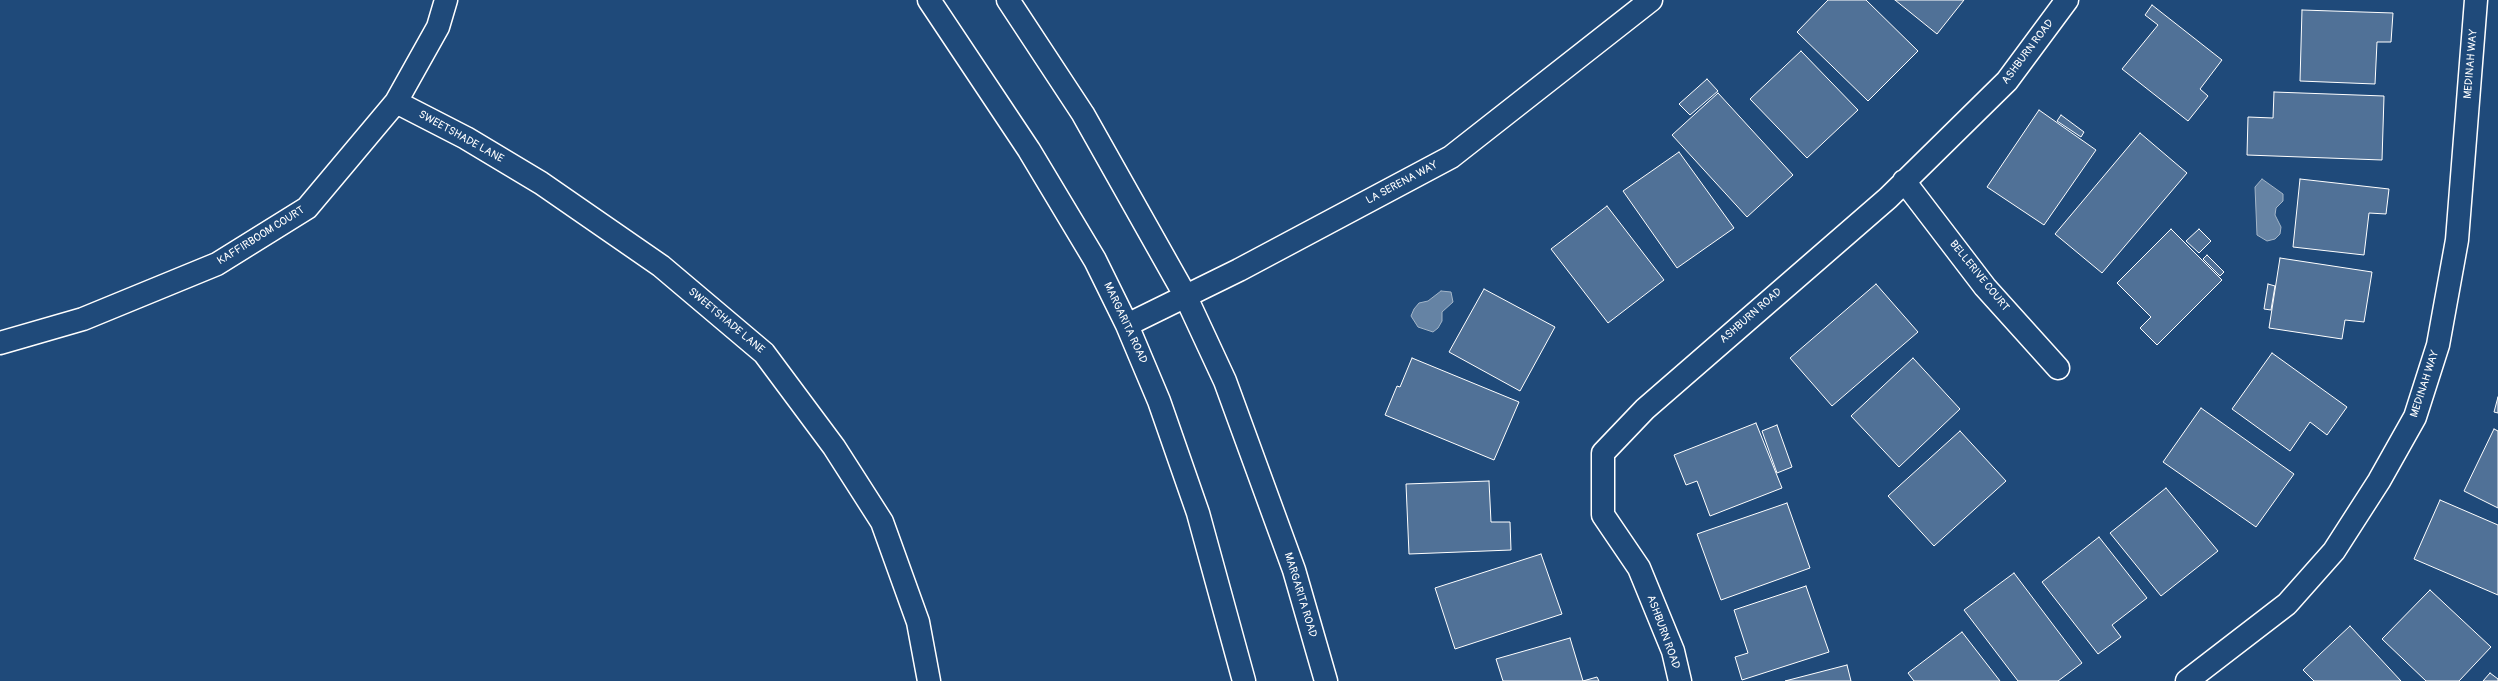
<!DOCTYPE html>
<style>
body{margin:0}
canvas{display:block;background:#1f4a7a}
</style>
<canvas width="2498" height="681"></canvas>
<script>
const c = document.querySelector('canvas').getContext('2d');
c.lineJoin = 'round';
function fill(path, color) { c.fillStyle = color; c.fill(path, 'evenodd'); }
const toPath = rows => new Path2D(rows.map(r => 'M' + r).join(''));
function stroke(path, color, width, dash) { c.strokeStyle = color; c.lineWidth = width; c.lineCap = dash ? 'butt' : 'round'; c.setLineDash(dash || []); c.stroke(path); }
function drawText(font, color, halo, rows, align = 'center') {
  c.font = font + ' Pangolin,sans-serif'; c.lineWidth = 3; c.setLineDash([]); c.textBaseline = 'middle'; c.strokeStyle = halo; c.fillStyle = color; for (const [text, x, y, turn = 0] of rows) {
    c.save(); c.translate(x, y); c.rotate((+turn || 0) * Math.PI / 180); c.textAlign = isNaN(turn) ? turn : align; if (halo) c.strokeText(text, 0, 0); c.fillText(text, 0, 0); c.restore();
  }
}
const water = toPath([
 [2262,179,2283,194,2283,201,2276,208,2275,215,2281,227,2280,234,2275,239,2267,241,2257,235,2255,187,2262,179],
 [1441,291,1451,292,1453,302,1442,312,1442,321,1438,328,1433,332,1418,327,1411,316,1414,309,1419,303,1428,301,1441,291]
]);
fill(water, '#6583a4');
stroke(water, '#a3b5c8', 1);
const building = toPath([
 [1828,0,1866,0,1918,51,1868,101,1797,32,1828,0],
 [1895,0,1964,0,1937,34,1895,0],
 [2152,5,2222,60,2200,89,2208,96,2188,121,2122,69,2158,25,2145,15,2152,5],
 [2302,10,2393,13,2391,42,2377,42,2375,84,2300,81,2302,10],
 [1801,51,1858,110,1807,158,1750,99,1801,51],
 [1707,79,1718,91,1690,115,1679,104,1707,79],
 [2274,92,2384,96,2382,160,2247,155,2248,117,2273,118,2274,92],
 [1718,93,1793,175,1747,217,1672,135,1718,93],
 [2039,110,2096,150,2044,225,1987,187,2039,110],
 [2061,115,2084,132,2081,137,2057,121,2061,115],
 [2140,133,2187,173,2102,273,2055,234,2140,133],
 [1679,152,1734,228,1677,268,1623,191,1679,152],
 [2300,179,2389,189,2386,214,2369,213,2364,255,2293,247,2300,179],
 [1607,206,1664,280,1608,323,1551,249,1607,206],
 [2171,229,2222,280,2157,345,2140,328,2151,317,2117,283,2171,229],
 [2199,229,2211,241,2199,253,2186,241,2199,229],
 [2207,255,2224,272,2220,276,2203,259,2207,255],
 [2280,258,2372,272,2364,322,2345,320,2342,339,2269,328,2280,258],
 [1876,284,1918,332,1832,406,1790,358,1876,284],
 [2268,284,2275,286,2271,310,2264,309,2268,284],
 [1484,289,1555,327,1520,391,1449,352,1484,289],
 [2272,353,2347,407,2327,435,2310,422,2290,451,2232,409,2272,353],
 [1412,358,1519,402,1494,460,1385,415,1397,386,1400,387,1412,358],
 [1913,358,1960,409,1899,467,1851,416,1913,358],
 [2498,397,2498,413,2494,412,2498,397],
 [2201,408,2294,474,2256,527,2163,462,2201,408],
 [1756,423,1782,488,1710,516,1697,481,1686,485,1674,455,1756,423],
 [1777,425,1792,467,1777,473,1762,431,1777,425],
 [2494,429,2498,431,2498,508,2464,491,2494,429],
 [1960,431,2006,481,1934,546,1888,496,1960,431],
 [1489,481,1491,522,1510,522,1511,550,1409,554,1406,484,1489,481],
 [2166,488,2218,551,2161,596,2110,533,2166,488],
 [2440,500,2498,525,2498,595,2414,559,2440,500],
 [1787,503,1810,568,1721,600,1697,534,1787,503],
 [2099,537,2147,598,2112,625,2121,637,2098,654,2042,582,2099,537],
 [1541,554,1562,614,1455,649,1435,588,1541,554],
 [2014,573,2082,663,2058,681,2018,681,1964,610,2014,573],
 [1806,586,1829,652,1742,680,1735,657,1748,653,1734,610,1806,586],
 [2430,590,2491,647,2459,681,2426,681,2382,639,2430,590],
 [2350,626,2401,681,2314,681,2303,670,2350,626],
 [1962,632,2000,681,1914,681,1908,673,1962,632],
 [1570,638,1583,681,1597,677,1599,681,1503,681,1496,659,1570,638],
 [1847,665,1851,681,1785,681,1847,665],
 [2490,673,2498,679,2498,681,2483,681,2490,673]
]);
fill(building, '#507197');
stroke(building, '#fff', 1);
const minor = toPath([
 [396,102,466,138,541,183,661,266,764,353,834,447,882,522,918,622,929,681],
 [1904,181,1985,287,2058,368],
 [0,343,83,319,217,264,307,208,396,102,438,27,446,0],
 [1680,681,1673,651,1639,568,1603,515,1603,453,1645,409,1888,198,2007,81,2067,0],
 [2187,681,2287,604,2334,551,2379,481,2415,417,2438,345,2457,240,2476,0]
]);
const secondary = toPath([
 [929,0,1029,150,1095,260,1127,325,1159,401,1198,513,1244,681],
 [1008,0,1083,114,1185,295,1225,381,1294,570,1326,681],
 [1127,325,1239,270,1451,157,1651,0]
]);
stroke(minor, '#fff', 25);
stroke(secondary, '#fff', 25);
stroke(minor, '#1f4a7a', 22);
stroke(secondary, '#1f4a7a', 22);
drawText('11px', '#fff', '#1f4a7a', [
 ["ASHBURN ROAD",2028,52,-53],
 ["MEDINAH WAY",2471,64,-85],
 ["SWEETSHADE LANE",461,137,29],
 ["LA SERENA WAY",1402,183,-28],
 ["KAFFIRBOOM COURT",261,236,-32],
 ["BELLERIVE COURT",1979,276,51],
 ["ASHBURN ROAD",1751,316,-41],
 ["SWEETSHADE LANE",726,321,40],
 ["MARGARITA ROAD",1125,323,65],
 ["MEDINAH WAY",2425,384,-72],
 ["MARGARITA ROAD",1300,595,73],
 ["ASHBURN ROAD",1663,632,70]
]);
</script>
